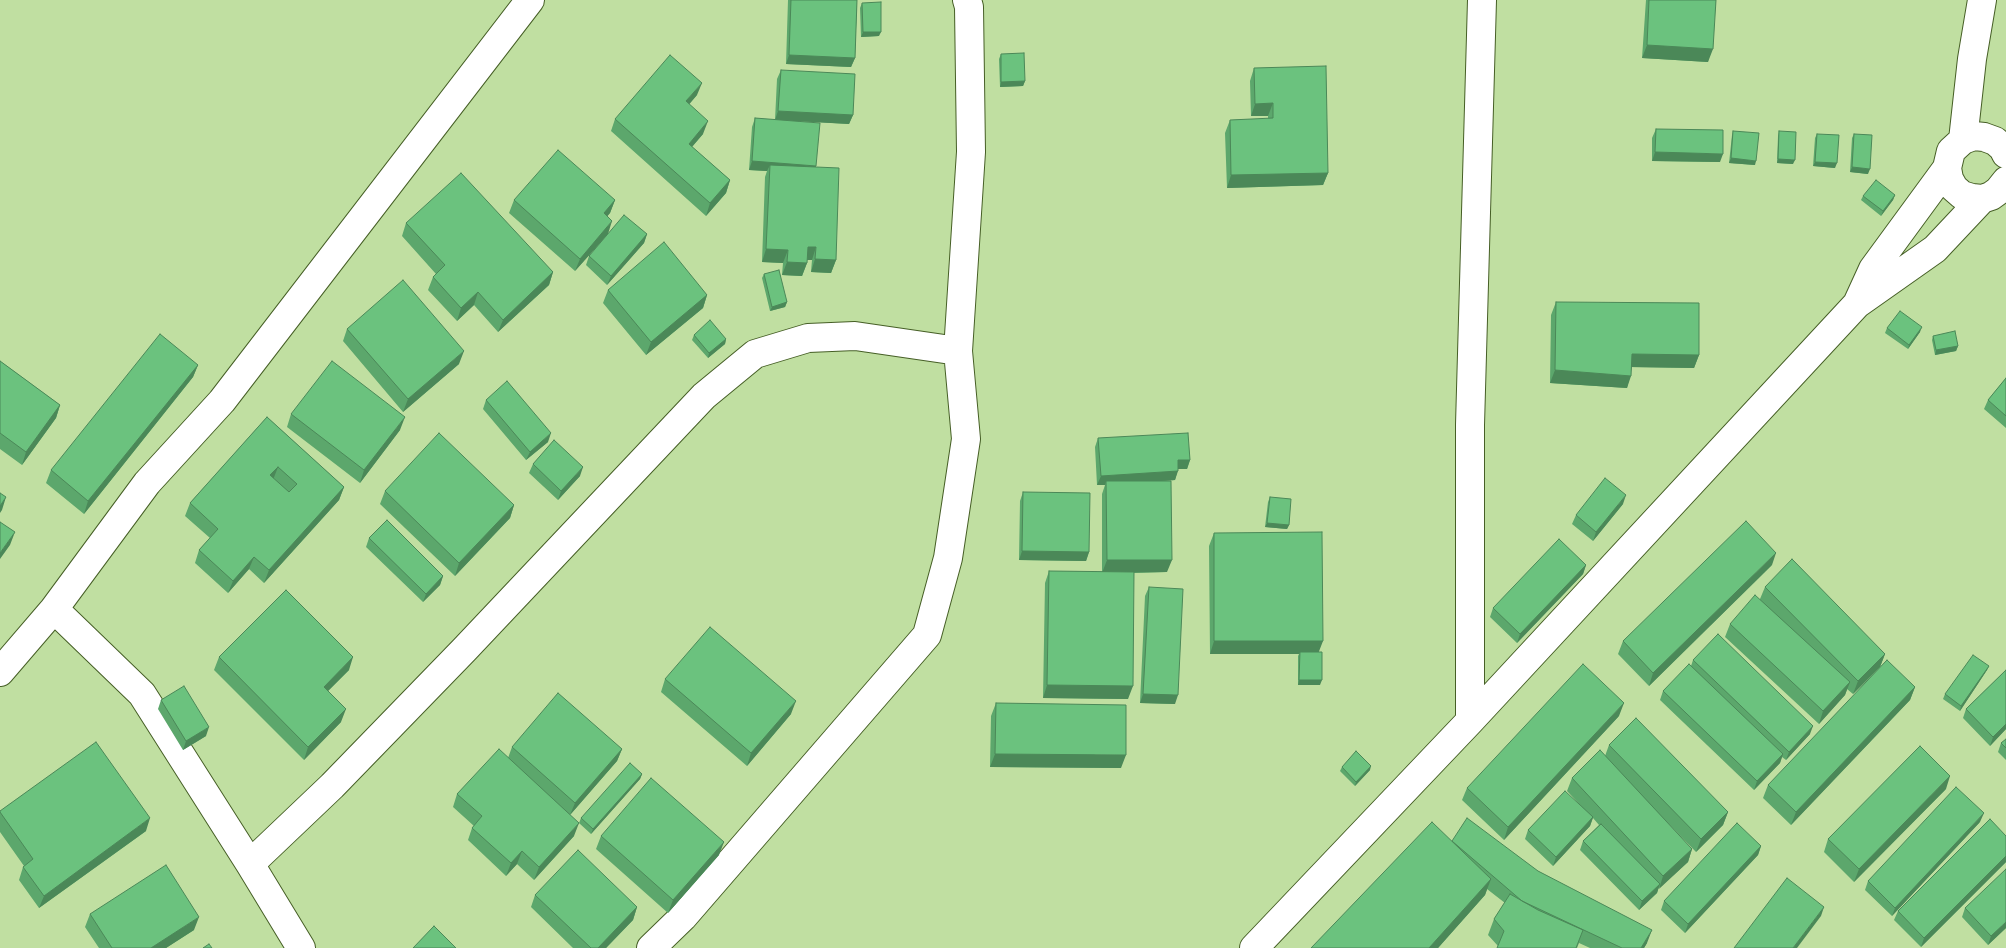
<!DOCTYPE html>
<style>
body{margin:0}
canvas{display:block;background:#c0dfa1}
</style>
<canvas width="2006" height="948"></canvas>
<script>
const c = document.querySelector('canvas').getContext('2d');
c.lineJoin = 'round';
const toPath = rows => new Path2D(rows.map(r => 'M' + r).join(''));
function stroke(path, color, width, dash) { c.strokeStyle = color; c.lineWidth = width; c.lineCap = dash ? 'butt' : 'round'; c.setLineDash(dash || []); c.stroke(path); }
function fill(path, color) { c.fillStyle = color; c.fill(path, 'evenodd'); }
const minor = toPath([
 [1963,140,1972,59,1982,0],
 [2006,154,2003,148,1995,141,1984,137,1974,136,1963,140,1951,151,1947,168,1949,179,1954,188,1962,195,1972,198,1982,199,1991,196,1998,191,2006,181],
 [1857,304,1873,269,1947,168],
 [54,609,142,694,250,864,301,948],
 [0,672,54,609,147,483,222,401,530,0],
 [1470,721,1470,425,1482,0],
 [250,864,332,786,464,650,704,396,755,354,808,338,855,336,958,351],
 [651,948,683,917,927,635,948,558,966,439,958,351,971,152,969,7,967,0],
 [1254,948,1470,721,1857,304,1935,249,1982,199]
]);
stroke(minor, '#465f26', 30);
stroke(minor, '#fff', 28);
fill(toPath([
 [788,0,857,0,855,58,851,67,786,64],
 [1646,0,1716,0,1708,62,1642,58],
 [862,3,879,36,861,37,860,8],
 [1001,54,1025,81,1023,86,1000,87,999,59],
 [1254,68,1328,173,1323,185,1227,188,1225,133,1230,120,1268,119,1268,116,1251,116,1250,81],
 [781,70,853,115,849,124,799,121,816,167,836,260,831,273,811,272,812,260,807,260,807,263,802,276,782,275,783,263,762,262,765,177,767,171,749,170,752,127,755,118,775,120,777,79],
 [697,95,689,104,703,134,692,147,730,180,726,193,706,216,611,131,615,119],
 [1656,129,1720,162,1652,161,1652,138],
 [1733,131,1755,165,1729,163,1732,135],
 [1779,131,1793,164,1777,163,1778,136],
 [1817,134,1835,168,1813,166,1815,138],
 [1854,134,1868,174,1850,172,1852,138],
 [1895,195,1893,200,1881,216,1861,200,1863,196],
 [514,200,615,200,610,213,607,216,608,234,575,271,509,213],
 [406,223,553,272,549,285,498,332,474,305,457,321,428,290,433,277,436,274,402,236],
 [647,234,644,243,607,285,586,265,589,256],
 [764,274,787,302,785,307,770,311,762,278],
 [608,290,707,295,703,308,646,355,603,303],
 [1556,302,1699,355,1694,368,1632,367,1627,388,1550,383,1551,315],
 [1887,328,1920,332,1908,349,1885,333],
 [347,329,459,364,403,412,343,341],
 [694,335,726,339,725,344,708,358,692,340],
 [1933,336,1958,346,1956,351,1935,355,1932,340],
 [0,361,60,405,56,418,22,465,0,449],
 [198,365,193,377,84,514,46,483,51,470],
 [2006,378,2006,428,1984,409,1988,400],
 [486,400,548,442,526,460,483,409],
 [291,414,400,430,360,483,287,427],
 [267,417,344,487,339,500,264,583,249,569,228,593,195,563,199,550,210,538,185,516,190,503],
 [1098,438,1190,460,1187,469,1178,469,1175,480,1165,481,1167,572,1134,573,1128,699,1043,698,1045,583,1049,571,1102,572,1102,494,1105,485,1097,485,1095,447],
 [533,464,580,476,558,500,529,473],
 [385,491,514,505,510,518,455,576,380,504],
 [1023,492,1089,552,1086,561,1019,560,1020,501],
 [1270,497,1289,525,1287,529,1265,527,1268,502],
 [1623,504,1593,541,1572,524,1576,515],
 [1214,533,1319,652,1320,685,1298,685,1298,656,1299,654,1210,654,1209,546],
 [369,538,443,576,440,585,423,602,366,547],
 [1586,565,1583,574,1517,643,1490,617,1493,608],
 [1772,565,1649,686,1618,654,1623,641],
 [1149,587,1175,704,1140,703,1145,596],
 [1765,587,1885,654,1880,667,1853,694,1847,689,1845,695,1819,724,1725,637,1730,624,1760,599],
 [219,657,349,670,328,691,341,722,304,760,214,670],
 [1693,660,1810,734,1786,760,1782,757,1780,763,1754,790,1660,700,1663,691,1691,666],
 [1989,666,1987,670,1960,711,1943,699,1945,694],
 [2006,670,2006,729,1990,746,1963,718,1966,709],
 [665,679,791,714,747,766,661,692],
 [1915,687,1910,700,1791,825,1763,798,1768,785],
 [161,700,206,736,183,750,158,709],
 [996,703,1121,768,990,767,991,716],
 [1619,716,1504,840,1462,800,1467,788],
 [2006,739,2006,760,1998,752,2001,743],
 [1609,745,1728,812,1723,825,1696,852,1660,815,1692,849,1688,862,1658,889,1657,893,1639,910,1580,850,1583,841,1599,825,1593,818,1590,826,1553,866,1525,839,1528,830,1582,807,1567,791,1572,778,1605,756],
 [512,747,622,749,617,761,570,815,574,836,534,880,517,864,506,876,468,840,472,828,474,826,453,807,457,794,508,758],
 [1342,767,1370,770,1355,786,1340,771],
 [642,774,640,779,591,834,579,823,581,818],
 [1946,789,1854,882,1824,852,1828,839],
 [0,811,146,831,39,908,19,880,23,867,24,866,0,832],
 [1980,822,1892,916,1865,890,1868,881],
 [601,836,719,855,668,913,596,849],
 [2006,836,2006,862,1921,947,1894,920,1898,911],
 [1452,841,1538,871,1647,943,1644,948,1590,948,1579,943,1577,948,1497,948,1498,946,1488,935,1494,919,1505,903,1487,889,1485,895,1438,948,1311,948],
 [1761,846,1758,855,1685,933,1661,910,1664,901],
 [535,895,637,907,633,920,606,948,573,948,531,907],
 [1965,908,2006,928,1988,945,1962,917],
 [90,914,194,930,166,948,99,948,85,927]
]), '#5ca76c');
fill(toPath([
 [863,32,881,32,879,36,861,37],
 [1647,45,1713,49,1708,62,1642,58],
 [789,55,855,58,851,67,786,64],
 [1025,81,1023,86,1000,87,1001,82],
 [702,83,697,95,681,114,686,101],
 [1273,103,1268,116,1251,116,1255,104],
 [778,111,853,115,849,124,775,120],
 [708,121,703,134,684,156,689,144],
 [1655,152,1723,154,1720,162,1652,161],
 [1731,158,1756,161,1755,165,1729,163],
 [1778,159,1795,160,1793,164,1777,163],
 [752,161,816,166,813,175,770,165,767,171,749,170],
 [1815,162,1837,163,1835,168,1813,166],
 [1852,167,1870,169,1868,174,1850,172],
 [1328,173,1323,185,1227,188,1231,175],
 [730,180,726,193,706,216,710,203],
 [1895,195,1893,200,1881,216,1883,211],
 [615,200,610,213,599,226,604,213],
 [612,221,608,234,575,271,580,259],
 [647,234,644,243,607,285,611,276],
 [808,247,816,247,812,260,803,260],
 [766,249,788,250,783,263,762,262],
 [815,259,836,260,831,273,811,272],
 [787,262,807,263,802,276,782,275],
 [553,272,549,285,498,332,503,320],
 [478,292,474,305,457,321,461,308],
 [707,295,703,308,646,355,651,342],
 [787,302,785,307,770,311,772,307],
 [1922,327,1920,332,1908,349,1909,345],
 [726,339,725,344,708,358,709,353],
 [1958,346,1956,351,1935,355,1936,350],
 [464,351,459,364,403,412,408,399],
 [1632,354,1699,355,1694,368,1628,367],
 [198,365,193,377,84,514,88,501],
 [1555,370,1631,376,1627,388,1550,383],
 [60,405,56,418,22,465,26,452],
 [405,417,400,430,360,483,364,470],
 [551,433,548,442,526,460,530,452],
 [1178,460,1190,460,1187,469,1174,469],
 [278,467,273,480,270,475],
 [583,467,580,476,558,500,561,491],
 [1178,471,1175,480,1106,485,1106,481,1105,485,1097,485,1101,476],
 [344,487,339,500,264,583,269,570],
 [1626,495,1623,504,1593,541,1596,532],
 [6,497,2,510,0,513,0,506],
 [514,505,510,518,455,576,459,563],
 [1267,523,1289,525,1287,529,1265,527],
 [15,532,10,545,0,559,0,553],
 [1022,551,1089,552,1086,561,1019,560],
 [1776,553,1772,565,1649,686,1653,673],
 [254,557,249,569,228,593,233,581],
 [1107,560,1172,560,1167,572,1102,573],
 [1586,565,1583,574,1517,643,1520,634],
 [443,576,440,585,423,602,426,594],
 [1214,641,1323,641,1318,654,1300,652,1299,654,1210,654],
 [1885,654,1880,667,1853,694,1858,681],
 [353,657,349,670,319,700,324,687],
 [1989,666,1987,670,1960,711,1961,706],
 [1299,680,1322,680,1320,685,1298,685],
 [1850,682,1845,695,1819,724,1823,711],
 [1047,685,1133,686,1128,699,1043,698],
 [1915,687,1910,700,1791,825,1796,812],
 [1143,694,1178,695,1175,704,1140,703],
 [796,701,791,714,747,766,751,753],
 [1624,703,1619,716,1504,840,1508,827],
 [346,709,341,722,304,760,308,747],
 [2006,724,2006,729,1990,746,1993,737],
 [1813,726,1810,734,1786,760,1789,752],
 [209,727,206,736,183,750,186,741],
 [622,749,617,761,570,815,575,803],
 [995,754,1126,755,1121,768,990,767],
 [1783,754,1780,763,1754,790,1757,781],
 [1371,766,1370,770,1355,786,1356,782],
 [642,774,640,779,591,834,593,829],
 [1950,776,1946,789,1854,882,1859,869],
 [1728,812,1723,825,1696,852,1701,839],
 [1984,813,1980,822,1892,916,1895,908],
 [1593,817,1590,826,1553,866,1556,857],
 [150,818,146,831,39,908,44,896],
 [579,823,574,836,534,880,539,867],
 [724,842,719,855,668,913,673,900],
 [1761,846,1758,855,1685,933,1688,924],
 [1692,849,1688,862,1659,889,1663,876],
 [522,851,517,864,506,876,511,863],
 [2006,856,2006,862,1921,947,1924,938],
 [1491,879,1485,895,1438,948,1429,948],
 [1660,884,1657,893,1639,910,1642,901],
 [637,907,633,920,606,948,598,948],
 [1824,907,1821,916,1797,948,1793,948],
 [199,917,194,930,166,948,151,948],
 [2006,922,2006,928,1988,945,1991,936],
 [1652,930,1647,943,1644,948,1641,948]
]), '#4b8858');
const building = toPath([
 [791,0,857,0,855,58,789,55,791,0],
 [1649,0,1716,0,1713,49,1647,45,1649,0],
 [881,2,881,32,863,32,862,3,881,2],
 [1024,53,1025,81,1001,82,1001,54,1024,53],
 [670,55,702,83,686,101,708,121,689,144,730,180,710,203,615,119,670,55],
 [1326,66,1328,173,1231,175,1230,120,1273,118,1273,103,1255,104,1254,68,1326,66],
 [781,70,855,74,853,115,778,111,781,70],
 [755,118,820,123,816,166,752,161,755,118],
 [1656,129,1723,130,1723,154,1655,152,1656,129],
 [1733,131,1759,133,1756,161,1731,158,1733,131],
 [1779,131,1796,132,1795,160,1778,159,1779,131],
 [1817,134,1839,135,1837,163,1815,162,1817,134],
 [1854,134,1872,135,1870,169,1852,167,1854,134],
 [558,150,615,200,604,213,612,221,580,259,514,200,558,150],
 [770,165,839,168,836,260,815,259,816,247,808,247,807,263,787,262,788,250,766,249,770,165],
 [461,173,553,272,503,320,478,292,461,308,433,277,445,265,406,223,461,173],
 [1876,180,1895,195,1883,211,1863,196,1876,180],
 [624,215,647,234,611,276,589,256,624,215],
 [664,242,707,295,651,342,608,290,664,242],
 [779,270,787,302,772,307,764,274,779,270],
 [403,280,464,351,408,399,347,329,403,280],
 [1556,302,1699,303,1699,355,1632,354,1631,376,1555,370,1556,302],
 [1900,311,1922,327,1909,345,1887,328,1900,311],
 [710,320,726,339,709,353,694,335,710,320],
 [1955,331,1958,346,1936,350,1933,336,1955,331],
 [160,334,198,365,88,501,51,470,160,334],
 [0,361,60,405,26,452,0,433,0,361],
 [332,361,405,417,364,470,291,414,332,361],
 [2006,378,2006,416,1988,400,2006,378],
 [507,381,551,433,530,452,486,400,507,381],
 [267,417,344,487,269,570,254,557,233,581,199,550,218,529,190,503,267,417],
 [278,467,297,484,289,492,270,475,278,467],
 [439,433,514,505,459,563,385,491,439,433],
 [1188,433,1190,460,1178,460,1178,471,1101,476,1098,438,1188,433],
 [554,440,583,467,561,491,533,464,554,440],
 [1605,478,1626,495,1596,532,1576,515,1605,478],
 [1106,481,1171,481,1172,560,1107,560,1106,481],
 [1023,492,1090,493,1089,552,1022,551,1023,492],
 [0,493,6,497,0,506,0,493],
 [1270,497,1291,499,1289,525,1267,523,1270,497],
 [387,520,443,576,426,594,369,538,387,520],
 [1746,521,1776,553,1653,673,1623,641,1746,521],
 [0,522,15,532,0,553,0,522],
 [1322,532,1323,641,1214,641,1214,533,1322,532],
 [1559,539,1586,565,1520,634,1493,608,1559,539],
 [1792,559,1885,654,1858,681,1765,587,1792,559],
 [1049,571,1134,572,1133,686,1047,685,1049,571],
 [1149,587,1183,589,1178,695,1143,694,1149,587],
 [286,590,353,657,324,687,346,709,308,747,219,657,286,590],
 [1755,595,1850,682,1823,711,1730,624,1755,595],
 [710,627,796,701,751,753,665,679,710,627],
 [1718,634,1813,726,1789,752,1693,660,1718,634],
 [1300,652,1322,652,1322,680,1299,680,1300,652],
 [1973,655,1989,666,1961,706,1945,694,1973,655],
 [1887,660,1915,687,1796,812,1768,785,1887,660],
 [1583,664,1624,703,1508,827,1467,788,1583,664],
 [1689,664,1783,754,1757,781,1663,691,1689,664],
 [2006,670,2006,724,1993,737,1966,709,2006,670],
 [184,686,209,727,186,741,161,700,184,686],
 [558,693,622,749,575,803,512,747,558,693],
 [996,703,1126,705,1126,755,995,754,996,703],
 [1636,718,1728,812,1701,839,1609,745,1636,718],
 [2006,739,2006,748,2001,743,2006,739],
 [96,742,150,818,44,896,23,867,33,859,0,812,0,811,96,742],
 [1920,746,1950,776,1859,869,1828,839,1920,746],
 [499,749,579,823,539,867,522,851,511,863,472,828,482,816,457,794,499,749],
 [1600,750,1692,849,1663,876,1572,778,1600,750],
 [1356,751,1371,766,1356,782,1342,767,1356,751],
 [630,763,642,774,593,829,581,818,630,763],
 [651,778,724,842,673,900,601,836,651,778],
 [1956,787,1984,813,1895,908,1868,881,1956,787],
 [1565,791,1593,817,1556,857,1528,830,1565,791],
 [1467,818,1538,871,1652,930,1641,948,1622,948,1522,901,1452,841,1467,818],
 [1990,819,2006,836,2006,856,1924,938,1898,911,1990,819],
 [1432,822,1491,879,1429,948,1311,948,1432,822],
 [1737,823,1761,846,1688,924,1664,901,1737,823],
 [1601,824,1660,884,1642,901,1583,841,1601,824],
 [578,850,637,907,598,948,591,948,535,895,578,850],
 [166,865,199,917,151,948,112,948,90,914,166,865],
 [2006,869,2006,922,1991,936,1965,908,2006,869],
 [1787,878,1824,907,1793,948,1734,948,1787,878],
 [1510,894,1538,910,1583,930,1576,948,1497,948,1504,931,1494,919,1510,894],
 [434,926,456,948,413,948,434,926],
 [209,944,212,948,203,948,209,944]
]);
fill(building, '#6bc27e');
stroke(building, '#4b8858', 1);
</script>
